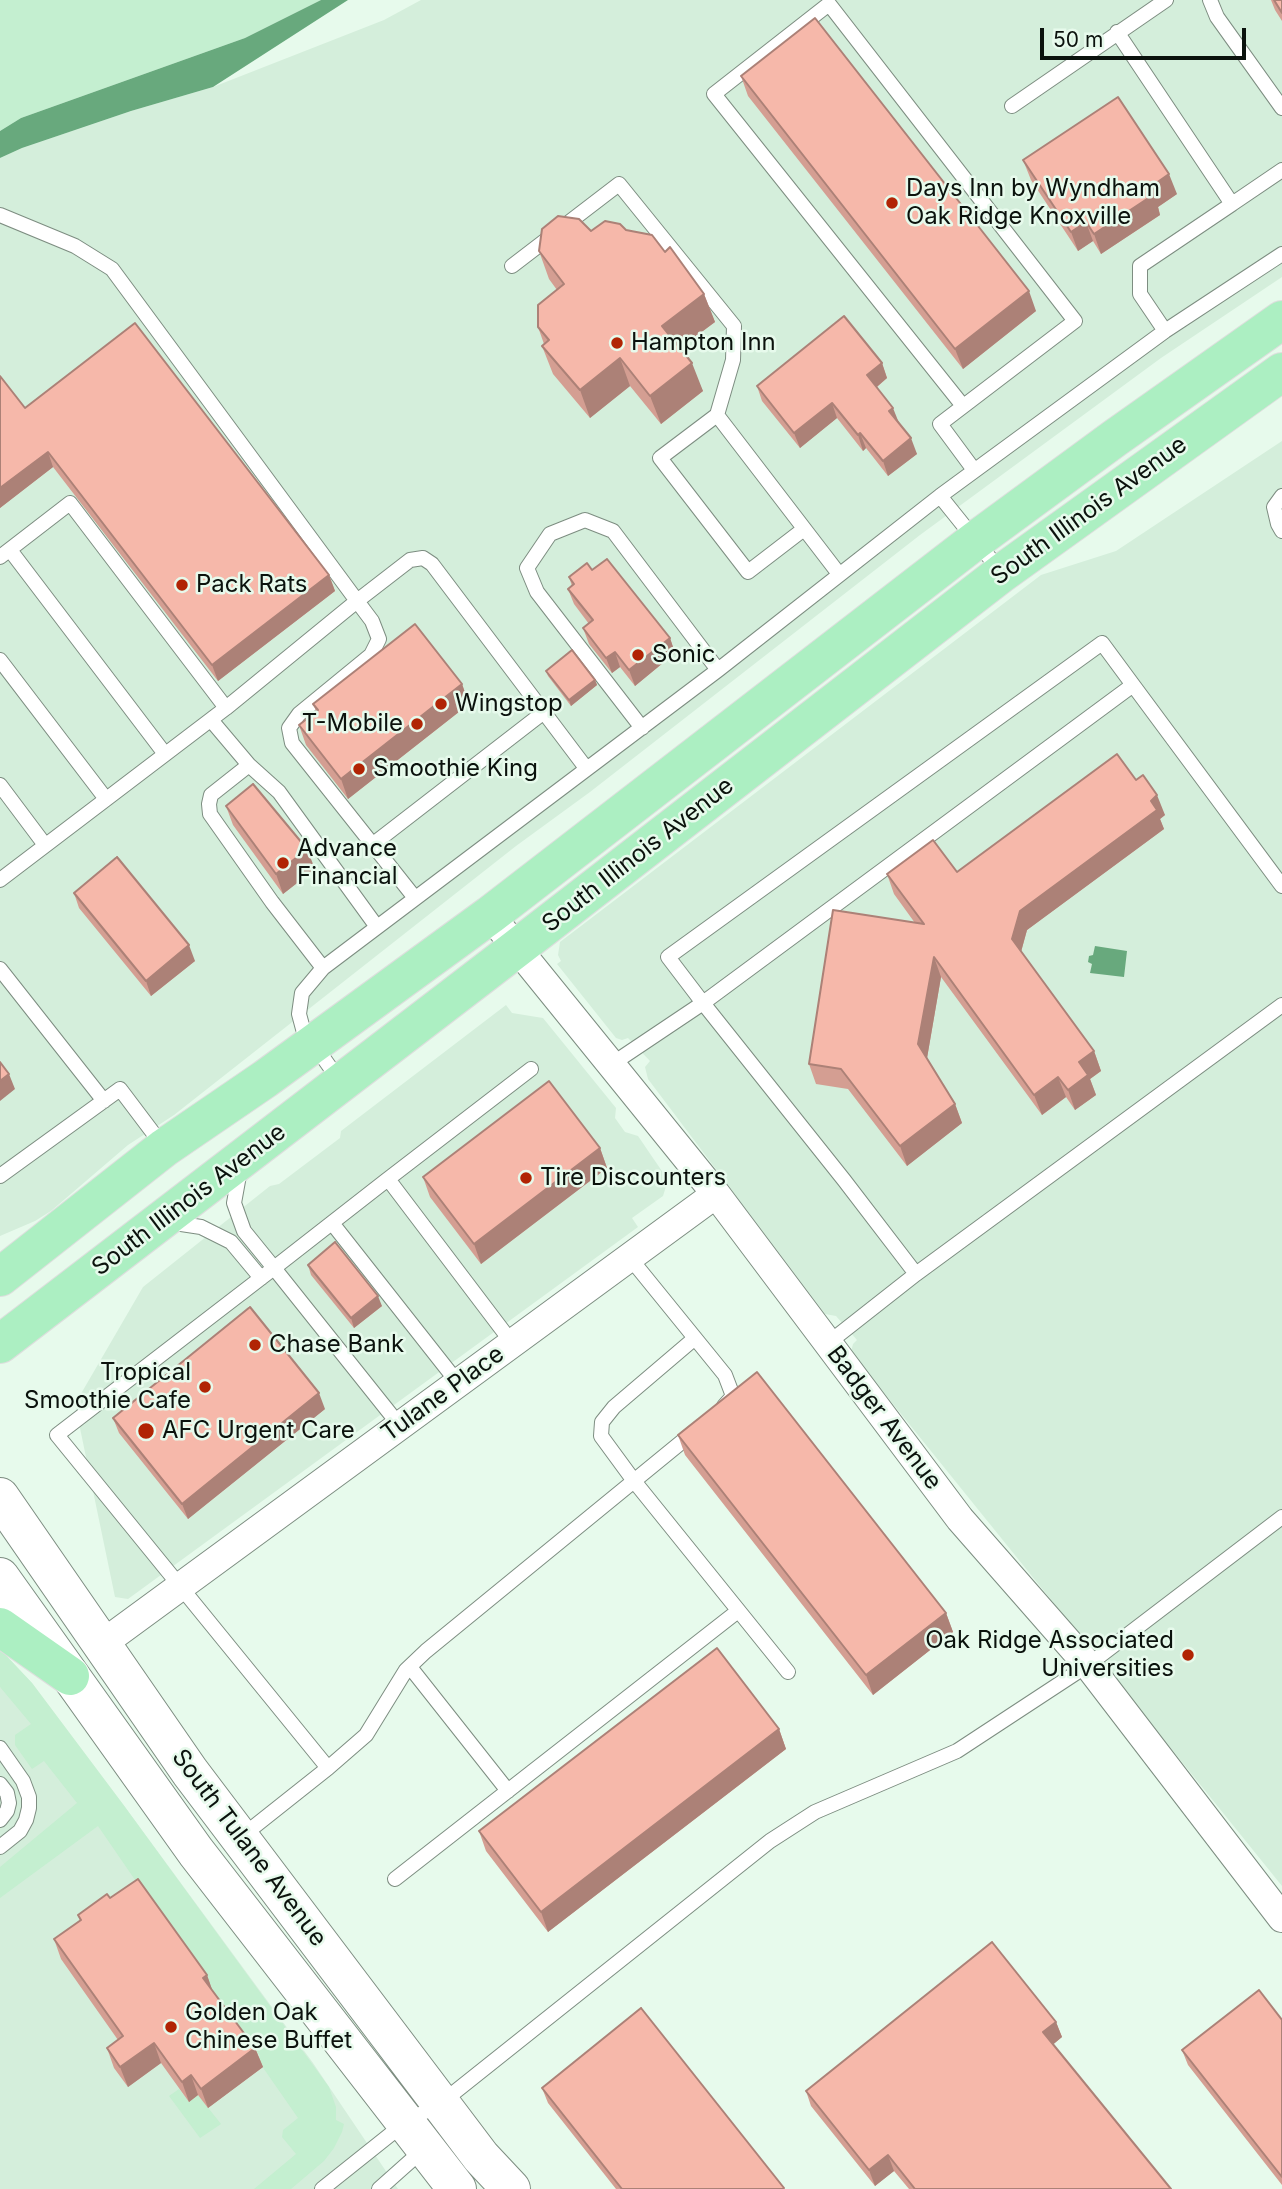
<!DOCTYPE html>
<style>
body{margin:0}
#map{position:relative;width:1282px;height:2189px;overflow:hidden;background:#e7faec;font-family:Inter,sans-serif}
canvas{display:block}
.scale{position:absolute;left:1040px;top:28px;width:206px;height:32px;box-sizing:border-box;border:4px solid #0b120d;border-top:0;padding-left:9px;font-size:21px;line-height:24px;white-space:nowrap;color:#0b120d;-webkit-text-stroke:5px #e7faec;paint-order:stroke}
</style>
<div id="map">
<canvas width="1282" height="2189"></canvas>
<div class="scale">50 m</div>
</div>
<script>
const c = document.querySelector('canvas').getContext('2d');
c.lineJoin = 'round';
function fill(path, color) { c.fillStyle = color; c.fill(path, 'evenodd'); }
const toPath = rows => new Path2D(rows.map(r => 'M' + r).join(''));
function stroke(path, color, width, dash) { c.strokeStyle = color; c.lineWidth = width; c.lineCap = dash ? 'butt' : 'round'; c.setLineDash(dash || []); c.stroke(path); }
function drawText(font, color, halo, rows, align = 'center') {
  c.font = font + ' Inter,sans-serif'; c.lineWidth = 5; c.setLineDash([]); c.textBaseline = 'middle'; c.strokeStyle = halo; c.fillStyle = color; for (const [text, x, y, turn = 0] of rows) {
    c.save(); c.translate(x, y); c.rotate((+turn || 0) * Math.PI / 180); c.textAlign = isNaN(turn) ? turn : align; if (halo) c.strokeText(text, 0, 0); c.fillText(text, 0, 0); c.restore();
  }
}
fill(toPath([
 [421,0,1282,0,1282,277,1161,358,920,535,590,792,516,846,174,1115,128,1145,51,1211,35,1221,0,1236,0,158,22,148,131,111,213,87,384,20],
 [1282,441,1282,1886,851,1352,853,1344,857,1340,836,1316,825,1314,648,1079,645,1067,650,1061,628,1038,622,1040,616,1038,557,964,561,961,558,955,560,942,1041,575,1116,551],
 [506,1005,512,1013,543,1018,616,1108,615,1118,625,1132,638,1136,668,1180,663,1196,632,1218,638,1227,128,1599,115,1597,75,1404,143,1287,270,1186,279,1184,340,1138,341,1131],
 [0,1649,32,1683,125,1807,313,2063,398,2189,0,2189]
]), '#d4eedb');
fill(toPath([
 [0,0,321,0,245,38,21,118,0,131],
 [0,1649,32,1683,125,1807,329,2087,336,2107,336,2120,344,2124,342,2132,334,2148,324,2161,291,2189,254,2189,296,2154,282,2137,283,2130,298,2118,257,2059,260,2056,214,1995,98,1826,0,1898,0,1867,77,1803,44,1761,32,1769,15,1745,15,1735,31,1724,0,1687],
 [179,2089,189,2102,198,2095,221,2124,200,2138,169,2096]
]), '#c4efd0');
fill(toPath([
 [321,0,348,0,213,87,131,111,22,148,0,158,0,131,21,118,245,38],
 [1095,946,1127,951,1124,977,1090,973,1092,964,1088,962,1089,956,1093,955]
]), '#68a97d');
const service = toPath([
 [1210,0,1217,17,1282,108],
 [1117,32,1232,204,1282,170],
 [1012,106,1166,0],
 [0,215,75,246,112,269,357,601,226,708],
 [512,266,619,184,734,326,733,360,717,415],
 [1165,331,1140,294,1140,266,1232,204],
 [963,406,714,94,829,4,1075,321,940,424,974,470],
 [1282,496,1274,507,1278,524,1282,531],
 [804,529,748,572,660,458,717,415,839,574],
 [10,550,165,754],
 [0,557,70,503,226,708,0,880],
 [1001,572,940,496,1165,331,1282,254],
 [0,660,106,799],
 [1133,685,703,1003,668,957,1102,643,1133,685,1282,886],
 [211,720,249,765,279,792,377,927],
 [642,728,537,592,527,568,550,534,585,520,613,531,718,670],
 [249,765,211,795,209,804,210,814,272,902,323,968],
 [0,785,45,845],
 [372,845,544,712],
 [415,898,292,743,289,728,299,714,371,655,379,639,372,621,357,601,410,560,423,558,432,564,586,768],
 [0,969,104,1101],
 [612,1064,703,1003,844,1180,916,1274,827,1344],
 [339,1080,303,1029,299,1014,302,993,323,968,718,670,940,496],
 [240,1170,234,1203,244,1231,274,1268,57,1435,328,1768,241,1837],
 [0,1176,120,1089,163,1146],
 [388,1179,274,1268,400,1426],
 [168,1222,201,1227,231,1242,261,1278],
 [332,1223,458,1383],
 [630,1258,725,1375,733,1396,724,1406],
 [916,1274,1282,1005],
 [695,1338,614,1407,602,1422,601,1436,634,1481,788,1672],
 [513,1344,388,1179,531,1069],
 [410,1667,508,1791],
 [0,1748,23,1781,29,1797,29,1808,26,1820,20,1831,0,1847],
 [328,1768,366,1735,406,1670,426,1651,695,1431],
 [0,1784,7,1793,9,1803,7,1811,0,1820],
 [395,1879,738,1611],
 [322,2189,406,2122,441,2103,770,1841,815,1812,957,1751,1088,1665,1282,1517],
 [379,2189,425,2148]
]);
const minor = toPath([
 [490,915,716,1194,960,1519,1088,1665,1282,1918],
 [102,1644,716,1194]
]);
const secondary = toPath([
 [0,1497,190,1772,481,2157,511,2189],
 [0,1577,196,1852,457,2189]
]);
const trunk = toPath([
 [0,1277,164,1148,265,1079,490,915,976,540,1115,438,1282,320],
 [0,1344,517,948,1002,573,1282,372],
 [0,1627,70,1676]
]);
stroke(service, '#7d8d81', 16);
stroke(minor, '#7d8d81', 30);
stroke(secondary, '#7d8d81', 40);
stroke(trunk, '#dddedd', 40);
stroke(service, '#fff', 14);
stroke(minor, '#fff', 28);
stroke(secondary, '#fff', 38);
stroke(trunk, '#acefc2', 38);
fill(toPath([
 [1271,0,1282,0,1282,21,1275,10],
 [741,76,1036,311,963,369,748,96],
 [1023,160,1177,194,1158,207,1160,215,1101,254,1093,241,1078,251,1031,180],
 [626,230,665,252,704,294,715,322,680,348,703,391,661,424,630,386,590,418,553,374,542,346,544,344,538,327,557,290,549,279,539,251,591,231],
 [882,363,887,378,877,387,917,454,888,476,866,448,863,451,837,418,800,448,762,401,757,386],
 [0,376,25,408,329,575,335,591,218,681,53,467,0,508],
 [592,570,670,638,675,653,635,686,620,667,612,673,589,644,583,628,589,624,574,604,568,589,572,586,569,577],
 [546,671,595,680,597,685,571,706,548,676],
 [462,684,469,704,348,799,306,745,299,725,316,711,313,704],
 [1136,780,1165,815,1160,819,1164,829,1027,930,1021,952,1094,1051,1101,1071,1090,1079,1096,1095,1075,1110,1066,1097,1042,1115,941,977,927,1058,955,1104,962,1123,907,1166,848,1089,816,1084,809,1064,915,923,894,894,887,874,957,872],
 [226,806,315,869,283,894,233,825],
 [74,893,195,961,151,996,79,908],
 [600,1148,607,1168,481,1264,430,1197,423,1177],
 [308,1265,382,1306,354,1328,311,1275],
 [325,1409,188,1519,119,1433,113,1418],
 [678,1435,946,1613,953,1632,873,1695,685,1455],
 [779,1729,786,1749,548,1932,486,1851,479,1831],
 [110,1898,207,1975,212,1990,255,2048,263,2067,208,2108,198,2095,189,2102,161,2063,128,2087,114,2068,107,2048,118,2040,61,1959,54,1939,80,1921,78,1915],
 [641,2008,784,2189,616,2189,548,2103,542,2088],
 [1282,2020,1282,2185,1188,2065,1182,2050],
 [1056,2022,1062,2037,1053,2044,1171,2189,909,2189,894,2171,875,2186,811,2106,806,2091]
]), '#d49e92');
fill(toPath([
 [1169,174,1177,194,1158,207,1160,215,1101,254,1094,234,1149,188],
 [1086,222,1093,241,1078,251,1071,232],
 [1029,291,1036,311,963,369,955,349],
 [704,294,715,322,672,354,662,326],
 [620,358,630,386,590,418,580,390],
 [692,363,703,391,661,424,650,396],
 [882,363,887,378,873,390,867,375],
 [832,403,837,418,800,448,794,433],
 [893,408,899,423,889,411],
 [860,433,866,448,863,451,858,435],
 [911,438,917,454,888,476,883,461],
 [48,452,53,467,0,508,0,488],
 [329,575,335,591,218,681,212,665],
 [670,638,675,653,635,686,629,670],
 [615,652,620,667,612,673,606,658],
 [595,680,597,685,571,706,569,700],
 [462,684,469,704,348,799,341,779],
 [1157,795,1165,815,1160,819,1164,829,1027,930,1019,959,1012,939,1020,911],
 [307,849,315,869,283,894,276,874],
 [189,945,195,961,151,996,146,981],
 [934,957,941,977,926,1064,918,1044],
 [1094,1051,1101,1071,1090,1079,1096,1095,1075,1110,1068,1090,1079,1062],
 [9,1074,15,1089,0,1101,0,1081],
 [1058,1077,1066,1097,1042,1115,1034,1095],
 [955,1104,962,1123,907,1166,900,1146],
 [600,1148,607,1168,481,1264,474,1244],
 [378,1296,382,1306,354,1328,351,1318],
 [319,1393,325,1409,188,1519,182,1504],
 [946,1613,953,1632,873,1695,866,1675],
 [779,1729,786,1749,548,1932,541,1912],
 [207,1975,214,1995,203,1978],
 [1056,2022,1062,2037,1049,2048,1043,2032],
 [154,2043,161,2063,128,2087,120,2067],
 [255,2048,263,2067,208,2108,201,2089],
 [191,2075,198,2095,189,2102,182,2082],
 [888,2155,894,2171,875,2186,869,2170]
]), '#ac8177');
const building = toPath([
 [1274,0,1282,0,1282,13,1274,0],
 [815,18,1029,291,955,349,741,76,815,18],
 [1118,97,1169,174,1149,188,1153,195,1094,234,1086,222,1071,232,1023,160,1118,97],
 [558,216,579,219,591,231,605,221,620,224,626,230,652,235,665,252,670,247,704,294,662,326,692,363,650,396,620,358,580,390,542,346,549,340,538,327,538,305,564,284,539,251,542,229,558,216],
 [844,316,882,363,867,375,893,408,889,411,911,438,883,461,860,433,858,435,832,403,794,433,757,386,844,316],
 [135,323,329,575,212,665,48,452,0,488,0,376,25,408,135,323],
 [607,559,670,638,629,670,615,652,606,658,583,628,593,620,568,589,574,584,569,577,587,563,592,570,607,559],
 [415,624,462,684,341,779,299,725,318,710,313,704,415,624],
 [572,650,595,680,569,700,546,671,572,650],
 [1117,754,1136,780,1143,775,1157,795,1151,801,1157,810,1020,911,1012,939,1094,1051,1079,1062,1088,1075,1068,1090,1058,1077,1034,1095,934,957,918,1044,955,1104,900,1146,841,1069,809,1064,833,910,924,924,887,874,933,840,957,872,1117,754],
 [253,784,307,849,276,874,226,806,253,784],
 [117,857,189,945,146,981,74,893,117,857],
 [0,1062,9,1074,0,1081,0,1062],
 [549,1081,600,1148,474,1244,423,1177,549,1081],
 [335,1242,378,1296,351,1318,308,1265,335,1242],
 [250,1307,319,1393,182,1504,113,1418,250,1307],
 [757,1372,946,1613,866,1675,678,1435,757,1372],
 [717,1648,779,1729,541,1912,479,1831,717,1648],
 [138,1879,207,1975,203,1978,255,2048,201,2089,191,2075,182,2082,154,2043,120,2067,107,2048,123,2036,54,1939,81,1920,78,1915,107,1894,110,1898,138,1879],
 [992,1942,1056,2022,1043,2032,1171,2189,915,2189,888,2155,869,2170,806,2091,992,1942],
 [1259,1990,1282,2020,1282,2177,1182,2050,1259,1990],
 [641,2008,784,2188,783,2189,622,2189,542,2088,641,2008]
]);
fill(building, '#f6b8aa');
stroke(building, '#ac8177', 2);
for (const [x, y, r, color] of [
 [892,203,7,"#b12404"],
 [617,343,7,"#b12404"],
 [182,585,7,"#b12404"],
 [638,655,7,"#b12404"],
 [441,704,7,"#b12404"],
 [417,724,7,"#b12404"],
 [359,769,7,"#b12404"],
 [283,863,7,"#b12404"],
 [526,1178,7,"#b12404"],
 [255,1345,7,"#b12404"],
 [205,1387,7,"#b12404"],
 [146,1431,9,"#b12404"],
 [1188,1655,7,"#b12404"],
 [171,2027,7,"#b12404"]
]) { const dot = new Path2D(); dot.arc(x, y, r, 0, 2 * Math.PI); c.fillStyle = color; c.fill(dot); stroke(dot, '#e7faec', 2.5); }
drawText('24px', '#0b120d', '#e7faec', [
 ["Days Inn by Wyndham",906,189],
 ["Oak Ridge Knoxville",906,217],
 ["Hampton Inn",631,343],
 ["Pack Rats",196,585],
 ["Sonic",652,655],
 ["Wingstop",455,704],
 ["T-Mobile",403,724,"right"],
 ["Smoothie King",373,769],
 ["Advance",297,849],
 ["Financial",297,877],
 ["Tire Discounters",540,1178],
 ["Chase Bank",269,1345],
 ["Tropical",191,1373,"right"],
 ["Smoothie Cafe",191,1401,"right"],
 ["AFC Urgent Care",162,1431],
 ["Oak Ridge Associated",1174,1641,"right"],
 ["Universities",1174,1669,"right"],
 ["Golden Oak",185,2013],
 ["Chinese Buffet",185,2041]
], 'left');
drawText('24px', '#0b120d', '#e7faec', [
 ["South Illinois Avenue",1089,511,-36],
 ["South Illinois Avenue",638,855,-38],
 ["South Illinois Avenue",189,1200,-37],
 ["Tulane Place",443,1394,-36],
 ["Badger Avenue",884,1418,53],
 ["South Tulane Avenue",249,1848,53]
]);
</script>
